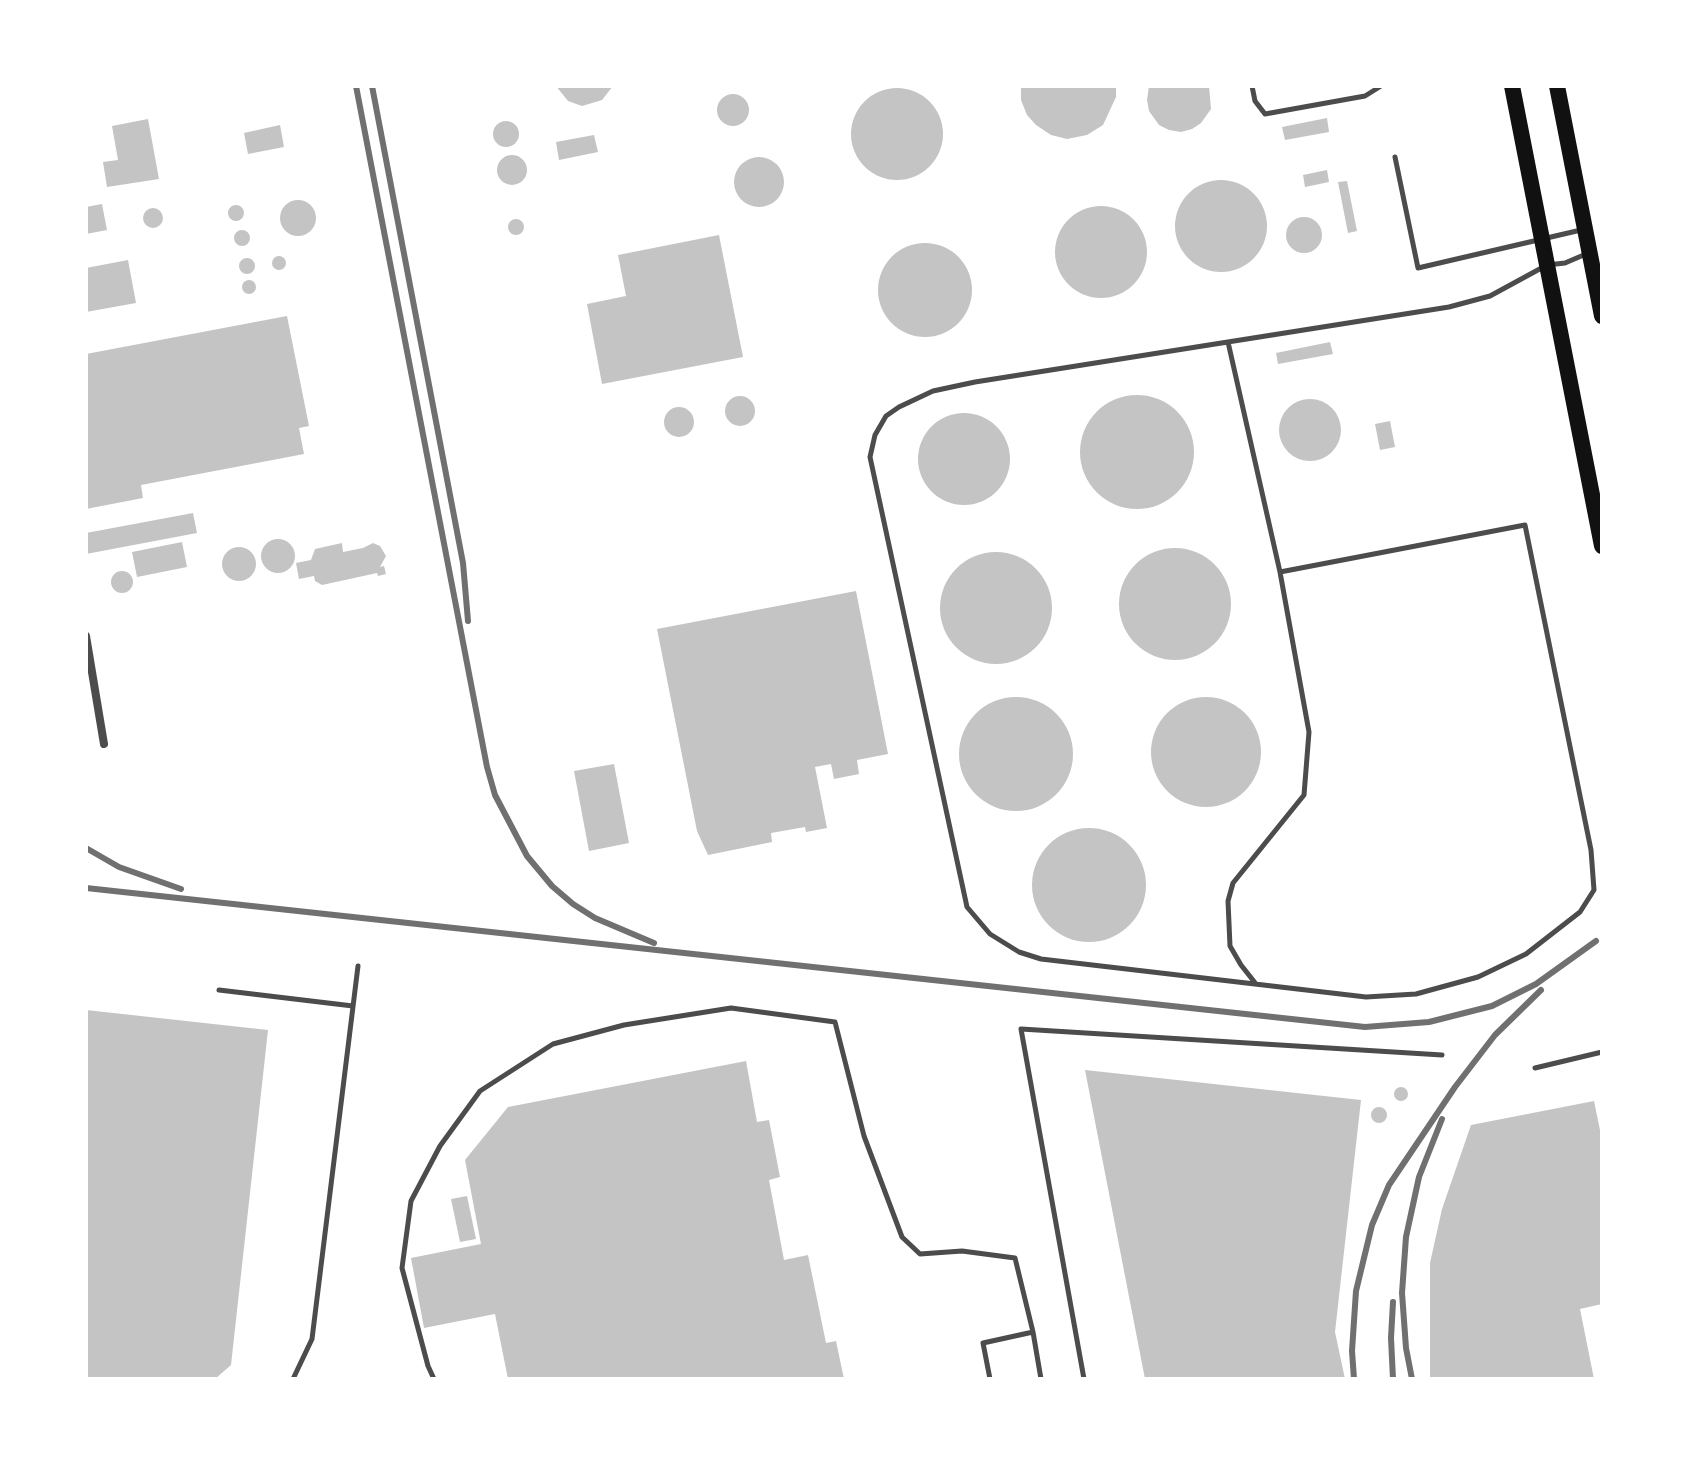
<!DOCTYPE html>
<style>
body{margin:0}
#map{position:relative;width:1688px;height:1465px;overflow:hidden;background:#fff;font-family:"Source Sans 3",sans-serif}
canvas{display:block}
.frame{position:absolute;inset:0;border:88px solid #fff;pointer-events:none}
</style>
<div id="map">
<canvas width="1688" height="1465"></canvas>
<div class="frame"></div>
</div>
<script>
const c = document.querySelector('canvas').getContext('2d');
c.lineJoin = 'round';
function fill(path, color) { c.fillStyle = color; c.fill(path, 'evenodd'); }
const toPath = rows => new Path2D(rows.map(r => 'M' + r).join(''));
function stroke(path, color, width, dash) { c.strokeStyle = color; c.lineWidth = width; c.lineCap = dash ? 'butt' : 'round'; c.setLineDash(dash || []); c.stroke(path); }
fill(toPath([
 [556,86,613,86,602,100,582,106,568,101],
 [1021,86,1116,86,1116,97,1103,125,1087,135,1067,139,1051,135,1036,125,1027,115,1021,100],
 [1149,86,1209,86,1211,109,1201,123,1192,129,1181,132,1169,130,1159,125,1149,111,1147,100],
 '851 134a46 46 0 1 1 92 0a46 46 0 1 1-92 0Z',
 '717 110a16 16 0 1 1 32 0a16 16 0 1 1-32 0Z',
 [1327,118,1329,132,1285,140,1282,127],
 [148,119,159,179,107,187,103,162,118,160,112,126],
 '493 134a13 13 0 1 1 26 0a13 13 0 1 1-26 0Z',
 [280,125,284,147,248,154,244,133],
 [594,135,598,152,559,160,556,142],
 '497 170a15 15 0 1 1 30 0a15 15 0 1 1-30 0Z',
 '734 182a25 25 0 1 1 50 0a25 25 0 1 1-50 0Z',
 [1327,170,1329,182,1305,187,1303,175],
 '1175 226a46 46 0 1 1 92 0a46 46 0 1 1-92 0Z',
 [1347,181,1357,231,1348,233,1338,182],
 '280 218a18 18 0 1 1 36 0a18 18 0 1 1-36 0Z',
 [102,204,107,230,86,234,86,207],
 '228 213a8 8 0 1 1 16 0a8 8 0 1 1-16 0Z',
 '1055 252a46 46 0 1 1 92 0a46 46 0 1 1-92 0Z',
 '143 218a10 10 0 1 1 20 0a10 10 0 1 1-20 0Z',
 '1286 235a18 18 0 1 1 36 0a18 18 0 1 1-36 0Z',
 '508 227a8 8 0 1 1 16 0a8 8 0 1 1-16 0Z',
 '234 238a8 8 0 1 1 16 0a8 8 0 1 1-16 0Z',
 [719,235,743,357,602,384,587,304,626,296,618,255],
 '878 290a47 47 0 1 1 94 0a47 47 0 1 1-94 0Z',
 '272 263a7 7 0 1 1 14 0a7 7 0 1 1-14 0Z',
 '239 266a8 8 0 1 1 16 0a8 8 0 1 1-16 0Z',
 [128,260,136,303,86,312,86,268],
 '242 287a7 7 0 1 1 14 0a7 7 0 1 1-14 0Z',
 [287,316,309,426,299,428,304,454,141,485,143,498,86,509,86,354],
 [1330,342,1333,354,1278,364,1276,353],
 '1080 452a57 57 0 1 1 114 0a57 57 0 1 1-114 0Z',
 '725 411a15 15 0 1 1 30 0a15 15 0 1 1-30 0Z',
 '1279 430a31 31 0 1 1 62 0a31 31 0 1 1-62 0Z',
 '664 422a15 15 0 1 1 30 0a15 15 0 1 1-30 0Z',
 '918 459a46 46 0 1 1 92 0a46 46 0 1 1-92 0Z',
 [1390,421,1395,447,1380,450,1375,424],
 [193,513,197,533,86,554,86,533],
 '261 556a17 17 0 1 1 34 0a17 17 0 1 1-34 0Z',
 [182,542,187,567,137,577,132,552],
 [342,543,343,552,363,548,373,543,380,546,386,556,380,567,384,566,386,574,378,576,377,573,322,585,315,581,314,576,299,579,296,563,311,560,315,549],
 '222 564a17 17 0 1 1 34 0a17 17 0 1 1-34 0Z',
 '1119 604a56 56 0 1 1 112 0a56 56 0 1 1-112 0Z',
 '940 608a56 56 0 1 1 112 0a56 56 0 1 1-112 0Z',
 '111 582a11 11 0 1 1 22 0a11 11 0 1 1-22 0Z',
 [856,591,888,754,857,760,859,774,834,779,831,764,815,767,827,828,806,832,805,827,771,833,772,842,708,855,697,831,657,629],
 '1151 752a55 55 0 1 1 110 0a55 55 0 1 1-110 0Z',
 '959 754a57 57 0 1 1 114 0a57 57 0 1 1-114 0Z',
 [614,764,629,843,589,851,574,771],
 '1032 885a57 57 0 1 1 114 0a57 57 0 1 1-114 0Z',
 [86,1010,268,1030,231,1365,215,1379,86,1379],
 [746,1061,757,1122,769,1120,780,1177,769,1180,784,1260,808,1255,826,1343,836,1341,844,1379,508,1379,495,1314,424,1328,411,1258,481,1244,465,1160,508,1107],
 [1085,1070,1361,1100,1335,1332,1345,1379,1145,1379],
 '1394 1094a7 7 0 1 1 14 0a7 7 0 1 1-14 0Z',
 [1594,1101,1602,1140,1602,1304,1580,1309,1594,1379,1430,1379,1430,1263,1442,1209,1471,1125],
 '1371 1115a8 8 0 1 1 16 0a8 8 0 1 1-16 0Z',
 [467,1196,476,1239,460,1242,451,1199]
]), '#c4c4c4');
stroke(toPath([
 [1252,86,1255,101,1265,114,1365,96,1381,86],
 [1395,157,1418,268,1581,230],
 [1228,342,1280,572,1309,732,1304,795,1233,883,1228,901,1230,946,1241,965,1256,984],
 [1280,572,1525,525,1591,850,1594,890,1580,912,1526,954,1478,977,1416,994,1366,997,1041,959,1019,952,990,934,967,907,870,457,875,435,886,416,899,407,933,391,975,382,1449,307,1490,296,1547,265,1565,263,1586,254],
 [219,990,353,1006],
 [1535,1068,1602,1052],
 [293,1379,312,1339,358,966],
 [434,1379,428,1366,402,1268,411,1201,440,1146,480,1091,553,1044,624,1025,731,1008,835,1022,864,1136,902,1237,920,1254,962,1251,1015,1258,1033,1332],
 [990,1379,983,1343,1033,1332,1041,1379],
 [1084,1379,1021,1029,1442,1055]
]), '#4c4c4c', 5);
stroke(toPath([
 [86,636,104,744]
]), '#4c4c4c', 8);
stroke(toPath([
 [1512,86,1602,546],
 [1557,86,1602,316]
]), '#111', 16);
stroke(toPath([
 [356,86,487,767,495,795,527,856,552,886,573,904,595,918,654,943],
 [372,86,463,563,468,621],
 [86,848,119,867,181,889],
 [86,888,1365,1027,1429,1022,1492,1006,1536,984,1596,941],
 [1354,1379,1352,1351,1356,1291,1372,1225,1389,1185,1455,1087,1495,1035,1541,990],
 [1393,1379,1391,1338,1393,1302],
 [1412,1379,1406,1348,1402,1293,1406,1237,1419,1177,1442,1119]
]), '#707070', 6);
</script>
